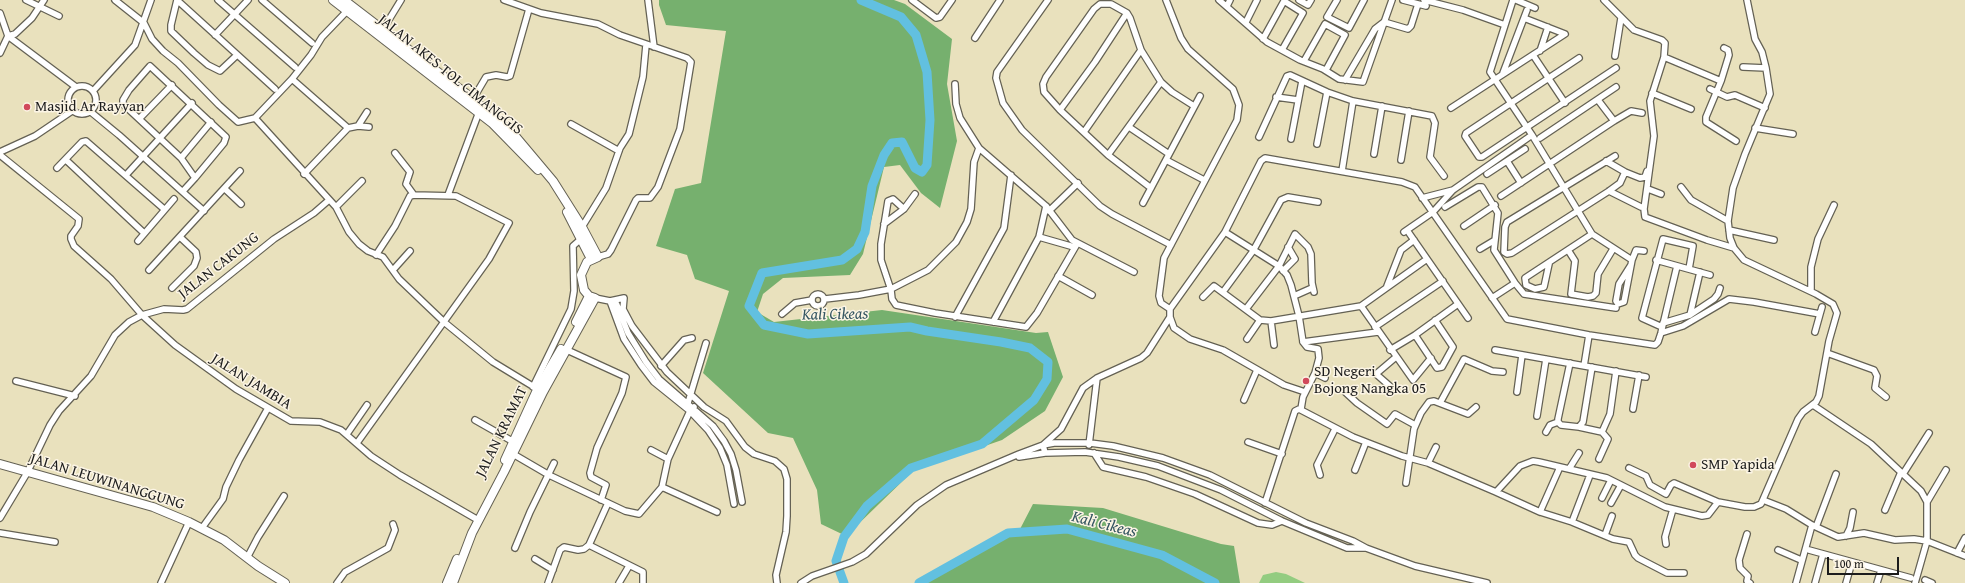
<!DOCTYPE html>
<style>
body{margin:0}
#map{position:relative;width:1965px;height:583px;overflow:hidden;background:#e9e1bd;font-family:"Gentium Book Plus",serif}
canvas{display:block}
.scale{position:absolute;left:1827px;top:557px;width:72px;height:18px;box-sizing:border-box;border:2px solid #1c1c1c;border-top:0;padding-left:5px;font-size:12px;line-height:14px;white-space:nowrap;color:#1c1c1c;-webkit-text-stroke:3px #fcf5e5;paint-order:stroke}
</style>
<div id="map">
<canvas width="1965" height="583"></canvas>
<div class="scale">100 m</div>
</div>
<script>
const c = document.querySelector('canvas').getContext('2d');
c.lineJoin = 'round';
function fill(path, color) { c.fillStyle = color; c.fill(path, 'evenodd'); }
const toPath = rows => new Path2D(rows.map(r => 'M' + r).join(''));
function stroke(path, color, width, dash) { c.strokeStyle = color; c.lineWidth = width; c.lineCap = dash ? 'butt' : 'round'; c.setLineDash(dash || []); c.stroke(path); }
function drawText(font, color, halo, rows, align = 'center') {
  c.font = font + ' "Gentium Book Plus",serif'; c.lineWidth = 3; c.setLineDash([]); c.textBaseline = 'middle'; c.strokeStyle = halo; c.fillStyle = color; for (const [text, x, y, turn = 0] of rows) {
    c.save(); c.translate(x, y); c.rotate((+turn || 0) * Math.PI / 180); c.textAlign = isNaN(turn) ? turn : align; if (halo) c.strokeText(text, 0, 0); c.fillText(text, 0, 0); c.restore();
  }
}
fill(toPath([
 [1276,572,1286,574,1305,583,1259,583,1263,575]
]), '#93cc80');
fill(toPath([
 [659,0,894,0,905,4,952,39,947,84,957,141,940,208,921,193,900,165,884,167,863,254,850,275,783,278,763,294,757,312,774,322,882,310,1036,333,1048,332,1063,377,1045,411,1002,440,913,471,846,536,821,524,817,490,793,438,768,433,703,373,729,291,695,279,687,255,656,246,675,189,701,183,726,31,666,25,659,5],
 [1033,504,1103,508,1221,544,1234,546,1240,583,923,583,964,553,1019,531]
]), '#76b06e');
stroke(toPath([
 [844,583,836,561,844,537,867,506,911,468,982,444,1034,400,1047,379,1048,362,1030,348,1001,342,927,331,910,327,808,334,764,325,749,306,762,273,842,260,857,249,865,232,872,186,884,155,892,143,902,142,915,168,922,172,927,165,930,120,927,72,916,35,901,17,861,0],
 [919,583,1008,533,1067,529,1162,555,1215,583]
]), '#62c0e0', 9);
const street = toPath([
 [26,0,59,16],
 [115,0,144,23,152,39,163,51,178,63,219,105,238,122,255,118,336,207,349,232,359,244,368,251,383,257,399,279,444,322,493,362,539,390],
 [177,0,275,89],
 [177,0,171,25,171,31,194,53,208,65,220,71,237,55],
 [218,0,295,67],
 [262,0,312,43],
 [504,0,541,13,598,24,620,35,687,58,691,62,680,129,658,187,650,198,638,198,636,200,611,250,608,254,598,257],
 [648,0,654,47],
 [912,0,936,18,940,17,952,0],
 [1048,0,997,72,996,78,1003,103,1022,130,1100,206,1112,214,1171,245],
 [1166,0,1181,38,1188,49,1233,89,1239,105,1237,120,1164,258,1159,296,1161,303,1170,309],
 [1219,0,1267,42,1300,60,1323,69,1339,79,1363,82,1392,0],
 [1299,0,1308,5,1311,0],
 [1337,0,1327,17,1349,28,1364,0],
 [1403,0,1426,6],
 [1424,0,1463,10,1505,25],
 [1513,0,1490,72,1532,135,1592,234,1632,260,1624,302,1618,304,1616,301,1619,284,1631,265],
 [1516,0,1535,8],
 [1604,0,1634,30,1662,40,1665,43,1664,57,1650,101,1654,136,1644,209,1645,217,1707,240,1734,248],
 [1227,6,1230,0],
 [0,13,8,36,76,87],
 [1246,22,1257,0],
 [382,31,401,0],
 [215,35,248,0],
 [975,38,1000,0],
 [1263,39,1284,1,1303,13,1282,50],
 [1540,51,1548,27],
 [0,53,8,36,15,34,32,18,44,0],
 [1533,55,1565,103],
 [1615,56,1621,18],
 [1664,57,1721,81,1706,117,1706,122,1736,141],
 [1579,58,1466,133,1465,136,1479,157,1482,157,1616,68],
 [1304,61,1325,24,1345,35,1326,70],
 [1743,67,1766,68],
 [1503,73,1527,10],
 [292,79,348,128],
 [1345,80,1375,29,1384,22,1408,29,1411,26,1418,4],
 [1721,81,1729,55,1728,50,1724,48],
 [955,84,956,104,960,118,979,148,1046,206,1072,240,1134,272],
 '68 100a14 14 0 1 1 28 0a14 14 0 1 1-28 0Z',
 [1710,89,1727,97,1735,95,1765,108],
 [93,91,135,45,151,0],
 [1652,93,1691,109],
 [1276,97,1298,100],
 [473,99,486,77,496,75,507,77,510,76,529,9],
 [1598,100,1614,121],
 [1451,108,1565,34,1524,18],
 [1060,110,1095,62,1127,13],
 [91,112,119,135,204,211],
 [140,118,172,85],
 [255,118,292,79,311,55,322,37,347,11],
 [571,124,619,151],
 [358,126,367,112],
 [1129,127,1169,154],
 [1755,128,1793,134],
 [1084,132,1141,50],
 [1259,137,1287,76,1290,75,1327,92,1353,101,1432,116,1435,123,1430,157,1444,176],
 [1540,138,1616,87],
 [1291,139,1302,81],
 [1317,144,1327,92],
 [0,152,35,136,72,111],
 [395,153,410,172,406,184,414,195],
 [1374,154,1382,106],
 [0,155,79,219,78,226,71,236,71,239,74,246,111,279,142,315,175,345,236,389,291,421,320,422,341,430,371,456,400,475,478,520],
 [1108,155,1161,82],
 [1615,156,1507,222,1505,227,1504,252,1507,254,1512,253,1609,191,1620,183,1625,172],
 [181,158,211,122],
 [66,160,144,233],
 [1166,160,1204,180],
 [1401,160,1409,111],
 [1507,161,1521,183],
 [1606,161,1625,172,1640,178,1645,177,1647,171],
 [57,168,82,142,86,141,164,209],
 [1342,171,1353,101],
 [304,174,348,128,358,126,369,127],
 [1487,174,1525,149],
 [126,175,192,103],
 [1681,187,1691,200,1728,221],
 [1151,188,1108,155,1060,110,1044,92,1043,84,1046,77,1094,9,1100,4,1111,4,1127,13,1130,18,1141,50,1161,82,1172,92,1194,106],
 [225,189,241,204],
 [1648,189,1661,194],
 [184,190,195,178,224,143,226,137,150,66,129,90,123,100,123,104,181,158,195,178],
 [1609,191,1641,207],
 [448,195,479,112],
 [1501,196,1614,121,1631,111,1642,113],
 [1422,198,1453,190],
 [1143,203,1200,96],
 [336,207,362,181],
 [1445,207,1478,187,1482,187,1498,213,1494,250,1515,283,1524,294,1616,308],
 [904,209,893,199,888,201,881,244,881,260,891,290,892,299,896,305,935,313,1026,327,1037,313,1077,244],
 [1049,211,1078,183],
 [884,224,904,209,915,194],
 [1464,226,1495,205],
 [582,227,606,188,620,148,629,134,643,77,646,45],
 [1729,230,1774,240],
 [1225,232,1279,266,1287,275,1291,285,1299,316,1303,342,1378,332],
 [1404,232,1433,212,1453,190,1532,135],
 [1409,233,1468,318],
 [1039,237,1074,247],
 [138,241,174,199],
 [1480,249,1495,240],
 [1568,250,1575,261,1571,294,1588,297,1593,296,1596,293,1598,274,1613,249],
 [1632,260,1636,250,1644,251],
 [1656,260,1710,275],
 [1549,264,1544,287,1535,289,1526,285,1525,278,1592,234],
 [149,270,240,171],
 [393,270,410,251],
 [1283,271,1295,259,1288,247],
 [1058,276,1092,295],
 [1387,286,1401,250,1414,240],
 [172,288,194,266,197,258,196,252,180,237],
 [1811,291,1811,267,1818,239,1834,205],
 [1223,292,1253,251,1281,200,1288,197,1318,202],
 '812 300a6 6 0 1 1 12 0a6 6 0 1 1-12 0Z',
 [1294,296,1312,288],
 [1203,297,1214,286,1260,320,1271,321,1361,306,1427,259],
 [595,298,610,301,624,298,623,309,632,326,667,372,704,407,726,421,745,447,754,454,775,461,784,469,787,479,787,516,786,532,776,575,777,583],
 [1492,298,1515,283],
 [825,299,859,295,891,289,928,270,956,242,967,222,971,209,974,162,979,148],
 [615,300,628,333,646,362,659,379,713,426,724,441,731,454,736,470,742,502],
 [610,301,624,339,641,365,654,382,690,411,708,430,720,448,727,465,734,504],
 [1361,306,1413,380,1431,358],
 [1246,309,1279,266,1295,234,1308,247,1311,254,1312,283,1314,292],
 [782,314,795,303,812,300],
 [1820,314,1822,307],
 [1690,315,1700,272],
 [955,317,1004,228,1011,175],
 [1170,317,1174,328,1190,339,1223,350,1284,385,1305,392],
 [1271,321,1274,345],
 [993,322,1039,237,1046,206],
 [1663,323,1690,315,1714,299,1718,294,1720,288],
 [1375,327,1443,281],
 [1662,327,1642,318,1663,239,1693,246,1689,269],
 [1661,333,1683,326,1729,299,1754,302,1820,314,1815,332],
 [1415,335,1437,368,1442,367,1453,347,1435,320],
 [1247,339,1260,320],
 [567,350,626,377,622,393,597,448,590,473,591,477,606,485,601,500],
 [1390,350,1415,335,1458,304],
 [1495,350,1646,377],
 [1827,353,1874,370,1877,376,1875,388,1886,397],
 [1570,363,1558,419,1558,422,1561,425,1579,427,1583,422,1592,367],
 [661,366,684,340,692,338],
 [1584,366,1589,335],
 [1315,373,1325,378],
 [16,381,75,396],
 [533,387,571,309,574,291,573,246,581,239],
 [1392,388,1376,374,1396,357],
 [1343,390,1357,403,1387,424,1395,414,1415,425],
 [1517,392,1522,355],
 [1244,400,1257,370],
 [688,403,706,343],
 [1440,403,1464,359,1492,371,1503,372],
 [1813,405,1871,444,1921,491,1927,502,1927,541,1965,556],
 [1301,409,1303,397,1315,373,1319,358,1318,349,1307,347,1303,342],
 [1633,409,1639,375],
 [1537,416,1546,359],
 [475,420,512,441],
 [1579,427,1602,432,1610,414,1616,371],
 [1546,432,1550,425,1558,422],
 [347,434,367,405],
 [1248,442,1282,454],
 [357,443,489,259,509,223,456,196,414,195,410,196,395,226,376,255],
 [1089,445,1097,378],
 [651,450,668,459],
 [1045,453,1043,445,1061,429,1083,388,1097,378,1141,358,1147,353,1170,317,1170,309,1225,232,1261,161,1265,158,1402,182,1415,187,1507,319,1589,335,1655,345,1658,342,1661,333,1677,266],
 [1094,453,1103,467,1146,477,1195,494,1258,523,1272,525,1282,521],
 [513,454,549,475,625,511,639,514,662,487,668,459,690,411,694,407],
 [1019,457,1045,453,1085,452,1119,457,1158,466,1221,490,1282,521,1347,548,1366,548,1415,566,1487,583],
 [1599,459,1608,439,1602,432],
 [1428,463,1436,447],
 [1629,468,1646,476,1650,485,1666,494,1671,485,1674,483,1718,502],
 [1569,469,1579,453],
 [1355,470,1366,442],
 [1903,474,1929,433],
 [1320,475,1317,465,1335,429],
 [1406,483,1414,429,1421,413,1429,402,1434,401,1468,414,1476,407],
 [662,487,717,512],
 [1496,492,1540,512,1572,522,1613,539,1629,542,1635,555,1638,558,1667,573,1684,573],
 [1602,498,1611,480],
 [1763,500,1786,509,1812,525,1838,537,1864,533,1895,540,1914,539,1927,541,1915,583],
 [1927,502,1946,470],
 [1265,503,1295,411,1299,409,1353,437,1402,456,1428,463,1496,492,1520,466,1533,461,1539,462,1607,478,1665,507,1702,516,1708,515,1718,502,1745,507,1754,507,1761,504,1798,419,1803,412,1816,402,1819,396,1829,341,1837,313,1833,304,1816,294,1744,260,1734,248,1730,238,1728,221,1733,188,1745,154,1770,94,1766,68,1762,52,1755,39,1747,0],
 [1611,503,1621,485],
 [1885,510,1901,472],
 [1540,512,1560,467],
 [0,518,27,473,50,425,59,411,91,376,115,335,129,322,142,315,164,309,183,310,187,309,274,239,314,213,329,200],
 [1572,522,1590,475],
 [1816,527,1836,474],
 [202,528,223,499,226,487,239,460,268,408],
 [0,533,55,542],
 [1747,534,1739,560,1740,568,1748,576,1747,581,1750,583],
 [1605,535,1612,516],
 [1846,536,1850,528,1853,512],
 [1666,544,1665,537,1673,509],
 [589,545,643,572,643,583],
 [515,548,530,512,554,463],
 [1778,550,1801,560],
 [1809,550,1911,578],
 [1957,553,1965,538],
 [247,558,258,537,284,496],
 [535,559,553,570],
 [1925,580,1932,583],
 [161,583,189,522],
 [337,583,345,572,388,548,395,530,393,524],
 [548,583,560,550,564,547,578,550,584,549,589,545,608,503],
 [619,583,629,566],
 [801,583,812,576,852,562,866,554,917,505,946,485,1019,454,1043,445,1054,443,1090,443,1113,446,1163,458,1210,475,1306,523,1353,541,1366,548],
 [1796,583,1812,525],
 [1815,583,1823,554],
 [1846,583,1852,562],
 [1877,583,1881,570]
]);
const secondary = toPath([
 [333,0,492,123,538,170],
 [344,0,473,99,516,137,553,181,582,227,598,257,587,262,581,275,584,290,589,296,595,298,543,392,504,472,472,533,453,583],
 [567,212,591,259],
 [576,322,589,296],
 [505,460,537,390,561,349],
 [0,464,153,507,189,522,224,540,258,566,285,583],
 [447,583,457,559]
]);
stroke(street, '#646154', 8);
stroke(secondary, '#646154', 10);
stroke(street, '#fff', 5.5);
stroke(secondary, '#fff', 8);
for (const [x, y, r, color] of [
 [27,107,4,"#d1495b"],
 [1306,381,4,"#d1495b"],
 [1693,465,4,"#d1495b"]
]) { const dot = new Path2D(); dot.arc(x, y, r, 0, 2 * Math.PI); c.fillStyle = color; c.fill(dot); stroke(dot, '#fcf5e5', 1.5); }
drawText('15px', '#1c1c1c', '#fcf5e5', [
 ["JALAN AKES TOL CIMANGGIS",450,75,39],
 ["JALAN CAKUNG",219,266,-38],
 ["JALAN JAMBIA",251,382,32],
 ["JALAN KRAMAT",502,432,-64],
 ["JALAN LEUWINANGGUNG",107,482,17]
]);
drawText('15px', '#1c1c1c', '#fcf5e5', [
 ["Masjid Ar Rayyan",35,107],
 ["SD Negeri",1314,372],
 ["Bojong Nangka 05",1314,389],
 ["SMP Yapida",1701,465]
], 'left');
drawText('italic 16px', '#345561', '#fcf5e5', [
 ["Kali Cikeas",835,315,-1],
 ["Kali Cikeas",1104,525,14]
]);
</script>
